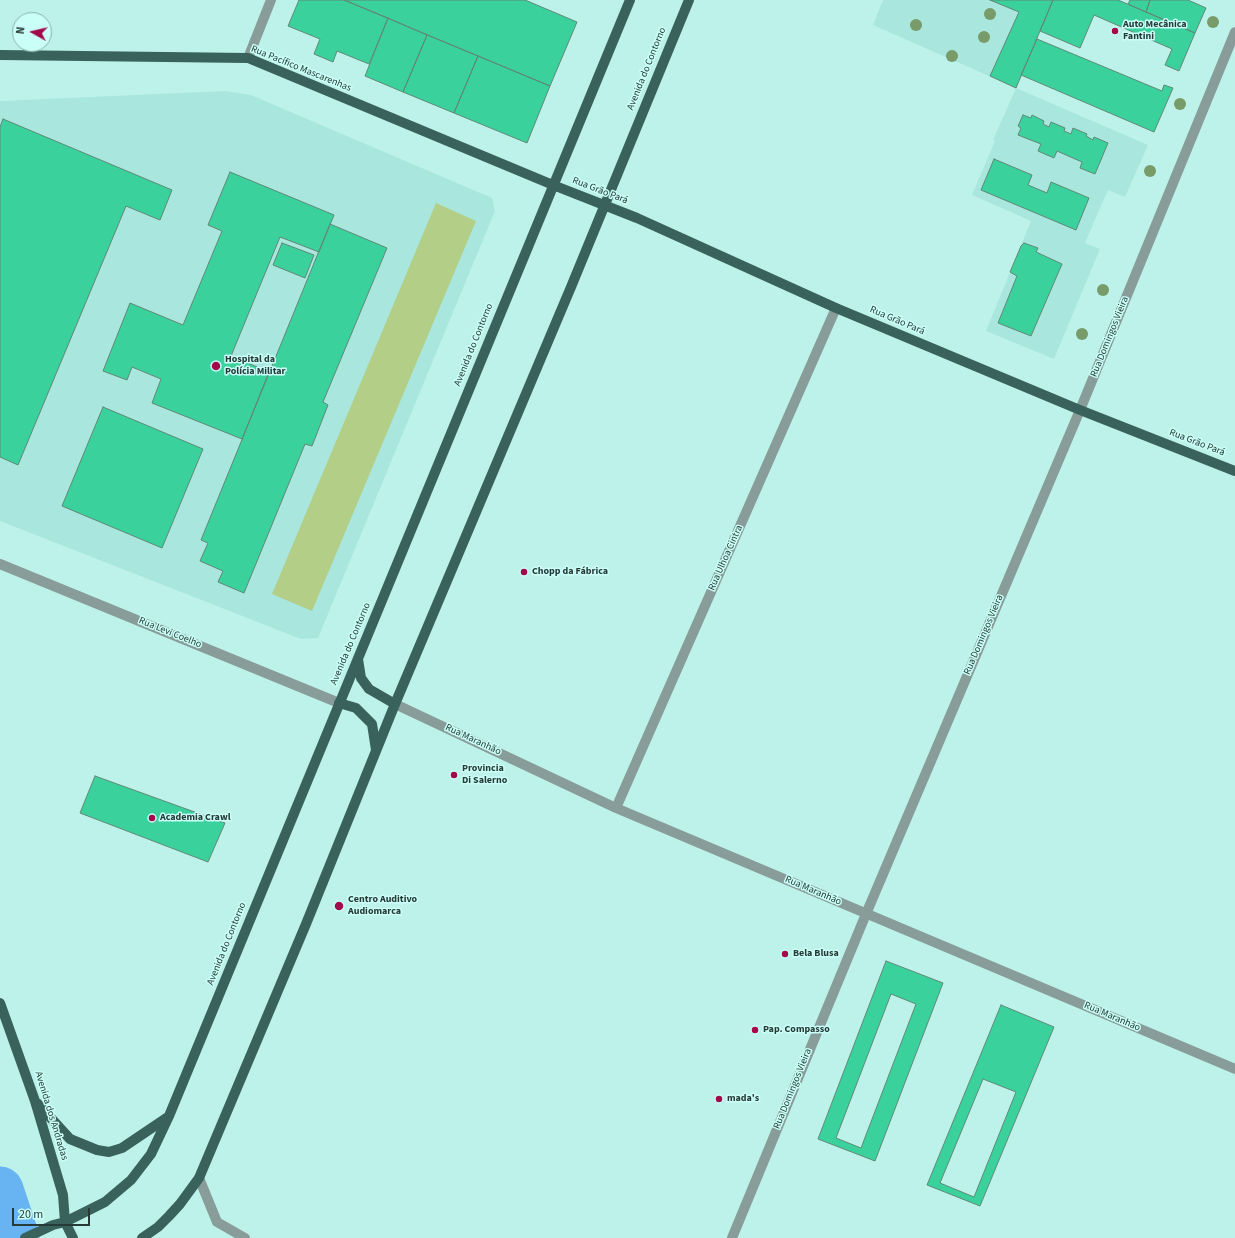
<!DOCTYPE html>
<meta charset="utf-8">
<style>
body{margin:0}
#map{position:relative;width:1235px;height:1238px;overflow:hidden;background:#bdf2ea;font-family:"Source Sans 3",sans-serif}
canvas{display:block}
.north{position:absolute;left:12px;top:12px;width:40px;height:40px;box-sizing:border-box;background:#cafff7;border:1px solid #88b1ab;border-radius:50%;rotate:278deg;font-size:11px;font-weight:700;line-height:16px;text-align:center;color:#263b38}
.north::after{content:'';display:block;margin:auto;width:14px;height:18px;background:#a1094a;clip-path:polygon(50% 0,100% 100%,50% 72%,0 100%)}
.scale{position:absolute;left:12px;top:1208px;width:78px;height:18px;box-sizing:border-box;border:2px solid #263b38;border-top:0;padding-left:5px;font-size:12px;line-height:14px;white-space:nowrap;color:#263b38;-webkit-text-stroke:3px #cafff7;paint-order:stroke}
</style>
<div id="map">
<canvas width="1235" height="1238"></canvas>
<div class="north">N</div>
<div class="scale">20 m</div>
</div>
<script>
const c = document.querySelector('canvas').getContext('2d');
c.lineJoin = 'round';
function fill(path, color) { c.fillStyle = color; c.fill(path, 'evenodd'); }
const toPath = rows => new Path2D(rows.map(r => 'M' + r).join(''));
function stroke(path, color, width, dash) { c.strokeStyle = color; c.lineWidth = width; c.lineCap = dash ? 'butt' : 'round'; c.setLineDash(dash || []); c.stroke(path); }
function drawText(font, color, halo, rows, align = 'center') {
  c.font = font + ' "Source Sans 3",sans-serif'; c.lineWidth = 3; c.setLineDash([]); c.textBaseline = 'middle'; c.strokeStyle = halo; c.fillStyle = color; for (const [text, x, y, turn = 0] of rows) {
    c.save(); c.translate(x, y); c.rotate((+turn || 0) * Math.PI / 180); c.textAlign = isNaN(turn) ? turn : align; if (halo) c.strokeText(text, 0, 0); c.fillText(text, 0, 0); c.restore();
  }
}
fill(toPath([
 [883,0,1053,0,1016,88,1148,145,1125,197,1108,190,1100,208,1085,243,1100,249,1054,359,986,331,1031,221,972,195,995,141,993,140,1016,88,873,25],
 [225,91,251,95,492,198,495,211,318,638,301,639,0,521,0,101]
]), '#a9e7de');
fill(toPath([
 [436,203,476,221,312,611,272,594]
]), '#b3ce86');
stroke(toPath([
 [0,1190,16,1238]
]), '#68b3f1', 47);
const building = toPath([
 [299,0,344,0,388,18,369,64,337,51,333,62,314,54,320,39,288,26,299,0],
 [344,0,525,0,577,22,550,86,344,0],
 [990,0,1053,0,1016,88,990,76,1019,12,990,0],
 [1053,0,1118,0,1195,33,1179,71,1165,65,1172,49,1094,15,1080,48,1040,31,1053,0],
 [1130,0,1150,0,1146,12,1128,4,1130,0],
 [1150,0,1188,0,1206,8,1195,33,1146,12,1150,0],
 [388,18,427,35,403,92,365,76,388,18],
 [427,35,478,56,454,113,403,92,427,35],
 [1037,39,1162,91,1164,85,1173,88,1154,132,1021,75,1037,39],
 [478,56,550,86,527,143,454,113,478,56],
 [1023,115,1031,118,1032,115,1044,121,1043,124,1049,127,1051,122,1065,128,1064,131,1071,134,1073,128,1087,134,1086,136,1093,140,1094,137,1108,143,1095,174,1080,168,1082,162,1057,151,1054,158,1038,151,1041,144,1018,135,1021,128,1018,126,1023,115],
 [3,119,172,190,160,220,126,206,18,465,0,457,0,127,3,119],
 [994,159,1032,175,1028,185,1047,193,1051,182,1089,198,1076,230,981,190,994,159],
 [230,172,334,215,319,252,280,237,231,356,269,372,242,439,152,403,161,379,132,367,127,380,103,371,130,303,183,325,222,231,208,225,230,172],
 [330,224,387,248,323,402,328,405,312,446,305,444,244,593,218,582,223,571,200,561,208,543,201,540,330,224],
 [282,243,314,255,305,278,273,265,282,243],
 [1024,243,1038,248,1036,252,1062,264,1031,336,998,323,1017,276,1010,272,1021,246,1024,243],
 [103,407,203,449,162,548,62,506,103,407],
 [95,776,225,823,208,862,80,813,95,776],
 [886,961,943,983,875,1161,818,1139,886,961],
 [891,994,916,1004,861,1148,836,1138,891,994],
 [1001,1005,1054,1027,980,1206,927,1185,1001,1005],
 [983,1079,1016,1092,974,1197,940,1183,983,1079]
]);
fill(building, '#3ad19d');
stroke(building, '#5f8976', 1);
stroke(toPath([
 [248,58,271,0],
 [0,564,339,703],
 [395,704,616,808,1235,1069],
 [616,808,836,308],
 [199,1178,217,1222,245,1238],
 [732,1238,866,914,1080,410,1235,32]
]), '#889d9a', 10);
stroke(toPath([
 [0,55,248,58,553,185,637,218,836,308,1080,410,1235,471],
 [358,659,361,678,369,689,395,704],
 [339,703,356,708,372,724,376,750],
 [0,1003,35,1101,63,1195,65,1222,73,1238],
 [37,1103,70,1139,97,1150,109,1152,122,1148,168,1117],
 [25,1238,53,1225,65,1222,105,1202,131,1180,151,1154,169,1116,630,0],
 [142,1238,158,1227,169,1216,180,1204,199,1178,306,924,395,704,571,287,689,0]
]), '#3a625d', 10);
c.fillStyle = '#789c69';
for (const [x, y] of [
 [990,14],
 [1213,22],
 [916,25],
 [984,37],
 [952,56],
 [1180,104],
 [1150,171],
 [1103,290],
 [1082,334]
]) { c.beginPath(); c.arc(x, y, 6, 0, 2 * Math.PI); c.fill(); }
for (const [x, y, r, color] of [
 [1115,31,4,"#a1094a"],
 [216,366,5,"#a1094a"],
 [524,572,4,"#a1094a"],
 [454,775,4,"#a1094a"],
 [152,818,4,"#a1094a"],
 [339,906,5,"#a1094a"],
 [785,954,4,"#a1094a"],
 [755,1030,4,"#a1094a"],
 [719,1099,4,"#a1094a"]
]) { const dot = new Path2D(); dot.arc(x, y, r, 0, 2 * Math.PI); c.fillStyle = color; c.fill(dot); stroke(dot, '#cafff7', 1.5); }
drawText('bold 10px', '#263b38', '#cafff7', [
 ["Auto Mecânica",1123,25],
 ["Fantini",1123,37],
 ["Hospital da",225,360],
 ["Polícia Militar",225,372],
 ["Chopp da Fábrica",532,572],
 ["Provincia",462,769],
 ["Di Salerno",462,781],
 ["Academia Crawl",160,818],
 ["Centro Auditivo",348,900],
 ["Audiomarca",348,912],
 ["Bela Blusa",793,954],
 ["Pap. Compasso",763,1030],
 ["mada's",727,1099]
], 'left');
drawText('10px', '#263b38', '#cafff7', [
 ["Rua Pacífico Mascarenhas",301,69,22],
 ["Avenida do Contorno",647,69,-68],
 ["Rua Grão Pará",600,191,21],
 ["Rua Grão Pará",897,321,23],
 ["Rua Domingos Vieira",1110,337,-68],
 ["Avenida do Contorno",474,345,-68],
 ["Rua Grão Pará",1197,443,21],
 ["Rua Ulhoa Cintra",726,558,-66],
 ["Rua Levi Coelho",170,633,22],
 ["Rua Domingos Vieira",984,635,-67],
 ["Avenida do Contorno",351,644,-67],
 ["Rua Maranhão",473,740,25],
 ["Rua Maranhão",813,891,23],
 ["Avenida do Contorno",227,944,-68],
 ["Rua Maranhão",1112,1017,23],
 ["Rua Domingos Vieira",793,1089,-68],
 ["Avenida dos Andradas",51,1116,73]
]);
</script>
